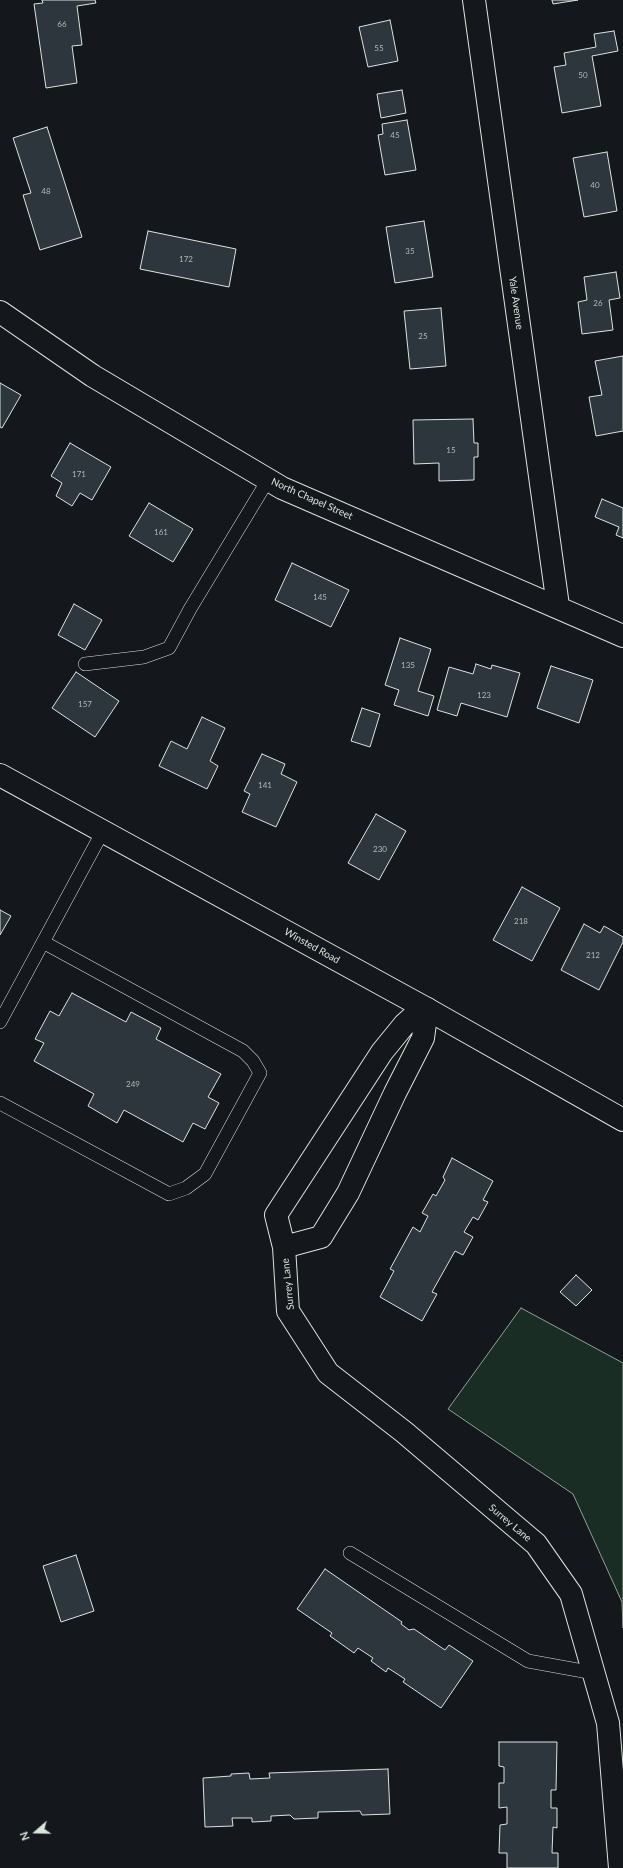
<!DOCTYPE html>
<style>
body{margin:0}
#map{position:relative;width:623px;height:1868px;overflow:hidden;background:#14181c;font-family:Lato,sans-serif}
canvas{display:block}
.north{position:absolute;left:16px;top:1812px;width:40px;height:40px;-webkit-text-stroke:3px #14181c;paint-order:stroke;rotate:250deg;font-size:11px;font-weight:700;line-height:16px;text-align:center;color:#d8e6dc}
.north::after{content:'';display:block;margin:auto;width:14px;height:18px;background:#d8e6dc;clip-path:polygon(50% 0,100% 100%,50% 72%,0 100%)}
</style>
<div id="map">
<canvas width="623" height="1868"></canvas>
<div class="north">N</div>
</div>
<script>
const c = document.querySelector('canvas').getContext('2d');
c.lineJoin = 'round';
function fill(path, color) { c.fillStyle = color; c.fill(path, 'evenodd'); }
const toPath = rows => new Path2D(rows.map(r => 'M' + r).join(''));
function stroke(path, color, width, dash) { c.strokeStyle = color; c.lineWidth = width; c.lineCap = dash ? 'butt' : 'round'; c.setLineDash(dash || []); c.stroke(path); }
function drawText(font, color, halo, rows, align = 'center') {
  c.font = font + ' Lato,sans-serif'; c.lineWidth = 3; c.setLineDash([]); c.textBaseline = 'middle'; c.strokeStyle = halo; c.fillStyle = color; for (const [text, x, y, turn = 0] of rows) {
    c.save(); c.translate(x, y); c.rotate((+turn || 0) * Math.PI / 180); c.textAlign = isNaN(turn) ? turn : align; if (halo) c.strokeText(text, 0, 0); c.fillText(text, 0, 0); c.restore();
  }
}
const green = toPath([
 [521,1308,623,1363,623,1628,622,1602,573,1494,448,1409,521,1308]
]);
fill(green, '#1a2d24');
stroke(green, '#939e99', 1);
const building = toPath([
 [42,0,95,0,96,3,77,6,82,45,72,46,77,83,46,88,34,4,43,3,42,0],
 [552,0,578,0,553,4,552,0],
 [390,20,398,61,368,67,359,27,390,20],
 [614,31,618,51,592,56,601,106,562,113,554,67,566,65,564,53,596,47,594,34,614,31],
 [402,90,406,113,381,118,377,94,402,90],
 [407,120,416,170,385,175,378,135,383,134,382,124,407,120],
 [47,127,82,237,40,250,23,195,31,193,13,138,47,127],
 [607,152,617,211,584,217,573,158,607,152],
 [424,221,433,277,395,283,386,227,424,221],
 [148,231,236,249,229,287,140,269,148,231],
 [616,272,620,298,609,300,613,330,582,334,578,302,587,300,584,277,616,272],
 [441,308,446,366,410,369,404,311,441,308],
 [623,356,623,431,596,436,589,397,602,395,595,361,623,356],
 [0,383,21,395,2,428,0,427,0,383],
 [473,419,474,443,478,443,478,457,474,457,474,480,439,481,439,463,414,464,413,420,473,419],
 [70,443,111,467,92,500,80,493,72,506,56,496,62,483,51,476,70,443],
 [602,499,623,508,623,538,616,535,619,527,595,517,602,499],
 [149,503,193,529,173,562,129,536,149,503],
 [292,563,349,590,331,627,275,600,292,563],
 [74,604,102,620,85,650,58,635,74,604],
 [400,638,431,649,418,691,434,696,428,716,394,705,399,690,385,685,400,638],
 [476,664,491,669,492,665,520,673,507,717,461,703,457,716,437,710,449,667,473,674,476,664],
 [551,666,593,680,579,723,537,708,551,666],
 [76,672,119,701,95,737,52,708,76,672],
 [362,708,380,714,370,747,351,741,362,708],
 [202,717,225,728,210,761,218,766,207,789,159,766,171,741,187,749,202,717],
 [262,754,285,764,281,774,297,782,276,827,242,812,250,794,244,791,262,754],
 [376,814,406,831,379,880,348,863,376,814],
 [522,887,560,908,532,961,493,940,522,887],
 [0,910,11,916,0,935,0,910],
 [584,924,600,933,604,926,623,937,623,942,599,990,561,970,584,924],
 [72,993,126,1022,131,1012,161,1028,156,1039,221,1074,208,1097,219,1103,205,1129,193,1123,183,1142,124,1110,117,1123,88,1106,94,1094,34,1061,44,1043,35,1039,50,1011,59,1016,72,993],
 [452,1158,493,1181,483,1200,488,1202,478,1220,473,1217,464,1232,473,1237,463,1255,455,1251,432,1292,437,1294,422,1321,380,1297,394,1271,390,1269,413,1227,420,1232,428,1216,422,1213,433,1194,436,1196,445,1180,443,1177,452,1158],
 [576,1275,592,1290,576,1306,560,1292,576,1275],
 [76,1555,94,1611,61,1622,43,1566,76,1555],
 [325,1569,402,1622,401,1624,409,1630,414,1629,445,1650,449,1645,473,1661,441,1708,403,1682,405,1679,388,1668,386,1672,371,1661,373,1658,358,1648,354,1653,330,1636,332,1633,297,1609,325,1569],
 [499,1742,557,1742,556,1790,551,1790,551,1808,557,1808,557,1828,553,1827,552,1853,558,1853,558,1868,507,1868,507,1853,499,1853,500,1825,507,1824,507,1807,499,1808,499,1783,504,1783,504,1767,499,1766,499,1742],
 [388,1769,390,1814,362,1815,360,1811,318,1812,318,1818,294,1819,290,1815,271,1816,271,1821,252,1822,252,1818,232,1818,233,1826,205,1827,203,1778,231,1776,231,1774,249,1773,250,1779,270,1778,269,1773,388,1769]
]);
fill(building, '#2c363c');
stroke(building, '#d8e6dc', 1);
const service = toPath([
 [85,664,144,657,169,648,190,609,268,480],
 [0,1022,103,831],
 [0,1103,169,1194,186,1188,205,1174,260,1073,253,1061,243,1051,43,942],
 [350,1553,528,1661,594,1673]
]);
const minor = toPath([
 [474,0,558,606],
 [0,312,93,376,282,488,623,636],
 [427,1009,415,1015,404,1025,382,1052,276,1215,284,1247,288,1311,328,1373,404,1432,536,1544,571,1594,608,1723,620,1868],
 [284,1247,321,1237,348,1193,395,1093,423,1038,427,1009]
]);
const primary = toPath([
 [0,775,427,1009,623,1120]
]);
stroke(service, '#d8e6dc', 14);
stroke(minor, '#d8e6dc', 24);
stroke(primary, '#d8e6dc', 24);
stroke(service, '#14181c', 13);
stroke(minor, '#14181c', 22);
stroke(primary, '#14181c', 22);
drawText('8px', '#adbab4', null, [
 ["66",62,24],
 ["55",379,48],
 ["50",583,75],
 ["45",395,135],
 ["40",595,185],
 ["48",46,191],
 ["35",410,251],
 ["172",186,259],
 ["26",598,303],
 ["25",423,336],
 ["15",451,450],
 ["171",79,474],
 ["161",161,532],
 ["145",320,597],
 ["135",408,665],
 ["123",484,695],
 ["157",85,704],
 ["141",265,785],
 ["230",380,849],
 ["218",521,921],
 ["212",593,955],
 ["249",133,1084]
]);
drawText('10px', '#d8e6dc', '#14181c', [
 ["Yale Avenue",516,303,82],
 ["North Chapel Street",312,499,24],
 ["Winsted Road",312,946,29],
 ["Surrey Lane",288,1284,-96],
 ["Surrey Lane",510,1523,40]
]);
</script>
